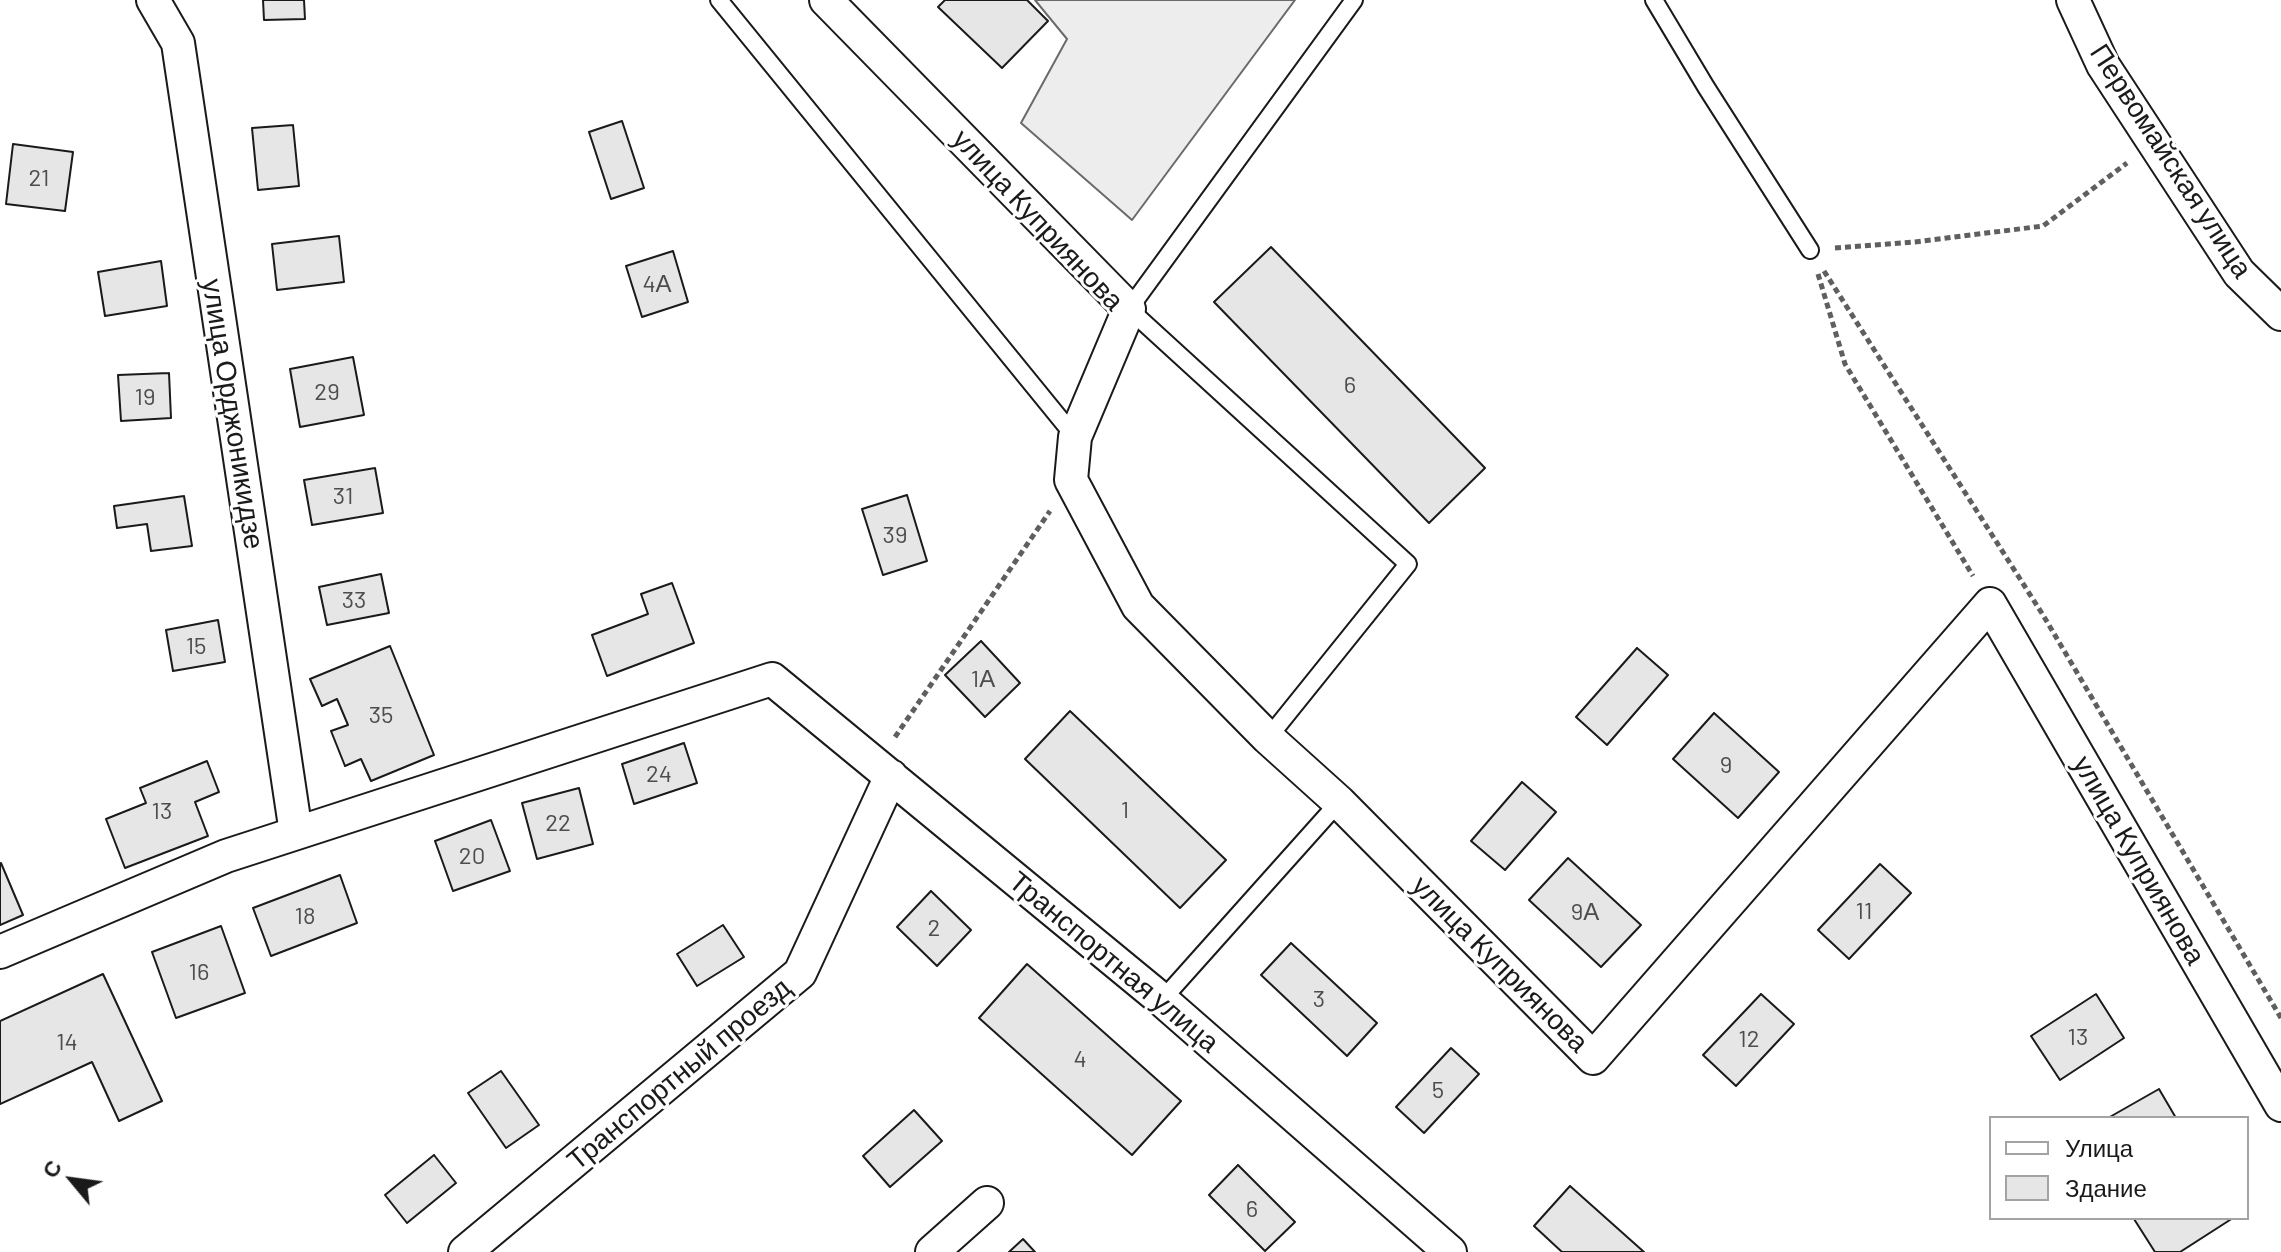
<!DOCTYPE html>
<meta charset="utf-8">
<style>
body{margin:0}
#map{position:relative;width:2281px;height:1252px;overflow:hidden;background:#fff;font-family:Barlow,sans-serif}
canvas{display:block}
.legend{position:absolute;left:1989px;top:1116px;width:260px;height:104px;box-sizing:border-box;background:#fff;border:2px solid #a3a3a3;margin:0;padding:10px 14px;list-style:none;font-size:24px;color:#1a1a1a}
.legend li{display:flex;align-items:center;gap:16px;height:40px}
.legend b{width:40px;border:2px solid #a3a3a3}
.north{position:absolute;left:32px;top:1140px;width:80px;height:80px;-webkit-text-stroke:6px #fff;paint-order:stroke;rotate:299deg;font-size:22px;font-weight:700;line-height:32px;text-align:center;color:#1a1a1a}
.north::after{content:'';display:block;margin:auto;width:28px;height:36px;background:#1a1a1a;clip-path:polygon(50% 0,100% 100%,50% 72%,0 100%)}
</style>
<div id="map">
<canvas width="2281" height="1252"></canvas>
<ul class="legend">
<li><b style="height:10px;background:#fff"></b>Улица</li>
<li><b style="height:22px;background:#e6e6e6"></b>Здание</li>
</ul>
<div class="north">С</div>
</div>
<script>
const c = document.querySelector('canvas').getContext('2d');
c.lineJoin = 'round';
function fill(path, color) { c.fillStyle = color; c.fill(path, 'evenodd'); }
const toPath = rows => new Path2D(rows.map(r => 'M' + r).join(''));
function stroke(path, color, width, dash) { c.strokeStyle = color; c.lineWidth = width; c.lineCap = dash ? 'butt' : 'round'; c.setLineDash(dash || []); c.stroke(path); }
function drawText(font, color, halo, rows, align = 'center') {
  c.font = font + ' Barlow,sans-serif'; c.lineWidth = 6; c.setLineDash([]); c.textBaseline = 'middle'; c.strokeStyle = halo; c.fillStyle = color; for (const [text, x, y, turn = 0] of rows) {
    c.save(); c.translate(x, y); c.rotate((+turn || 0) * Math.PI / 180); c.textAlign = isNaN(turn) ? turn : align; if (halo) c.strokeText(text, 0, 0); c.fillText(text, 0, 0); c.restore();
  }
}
const built = toPath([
 [1035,0,1295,0,1132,220,1021,123,1067,39,1035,0]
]);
fill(built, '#ededed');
stroke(built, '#6a6a6a', 2);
const building = toPath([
 [263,0,304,0,305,19,264,20,263,0],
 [945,0,1027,0,1048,21,1002,68,938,7,945,0],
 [622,121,644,188,611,199,589,132,622,121],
 [293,125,299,186,258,190,252,128,293,125],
 [13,144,73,152,65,211,6,204,13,144],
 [339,236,344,282,277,290,272,244,339,236],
 [1271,247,1485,468,1429,523,1214,302,1271,247],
 [673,251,688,302,642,317,626,266,673,251],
 [161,261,167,306,105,316,98,272,161,261],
 [353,357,364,415,300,427,290,369,353,357],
 [169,373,171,418,121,421,118,375,169,373],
 [375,468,383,513,312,525,304,480,375,468],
 [907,495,927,561,883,575,862,509,907,495],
 [184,496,192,546,151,551,147,524,117,528,114,506,184,496],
 [381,574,389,613,327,625,319,587,381,574],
 [672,583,694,643,607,676,592,635,648,614,641,594,672,583],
 [218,620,225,662,173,671,166,630,218,620],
 [981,641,1020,683,985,717,945,675,981,641],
 [390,646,434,755,371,781,361,759,345,766,331,731,348,725,337,699,322,706,310,679,390,646],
 [1637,648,1668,675,1607,745,1576,717,1637,648],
 [1070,711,1226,860,1180,908,1025,759,1070,711],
 [1714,713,1779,772,1738,818,1673,759,1714,713],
 [684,743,697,783,634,804,622,764,684,743],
 [207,761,219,792,195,802,208,836,125,868,106,819,146,803,140,788,207,761],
 [1522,782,1556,812,1505,870,1471,841,1522,782],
 [579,788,593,844,537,859,522,803,579,788],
 [491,820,510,871,453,891,435,841,491,820],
 [1568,858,1641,925,1601,967,1529,900,1568,858],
 [1,863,23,915,0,925,0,864,1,863],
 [1880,864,1911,893,1849,959,1818,930,1880,864],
 [340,875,357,923,271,956,253,908,340,875],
 [931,891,971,930,937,966,897,927,931,891],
 [723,925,744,957,697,986,677,954,723,925],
 [221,926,245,993,176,1018,152,952,221,926],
 [1291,943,1377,1023,1347,1056,1261,975,1291,943],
 [1027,964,1181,1101,1132,1155,979,1018,1027,964],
 [103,974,162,1101,119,1121,92,1062,0,1104,0,1021,103,974],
 [1761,994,1794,1024,1736,1086,1703,1055,1761,994],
 [2096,994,2124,1038,2060,1080,2031,1036,2096,994],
 [1451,1048,1479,1074,1424,1133,1396,1107,1451,1048],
 [501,1071,539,1125,506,1148,468,1093,501,1071],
 [2159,1089,2176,1118,2108,1118,2159,1089],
 [914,1110,942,1141,890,1187,863,1156,914,1110],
 [434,1155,456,1183,407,1223,385,1195,434,1155],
 [1238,1165,1295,1222,1265,1251,1209,1195,1238,1165],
 [1570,1186,1644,1252,1562,1252,1534,1226,1570,1186],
 [2136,1218,2233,1218,2180,1252,2155,1252,2134,1219,2136,1218],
 [1023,1239,1035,1252,1009,1252,1023,1239]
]);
fill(building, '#e6e6e6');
stroke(building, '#1a1a1a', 2);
const service = toPath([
 [719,0,1075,437],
 [1654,0,1706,87,1810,250],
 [1268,738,1408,564,1129,309,1354,0],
 [1162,1000,1339,802]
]);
const minor = toPath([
 [153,0,178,43,296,833],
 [826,0,1129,309,1075,437,1071,480,1138,606,1268,738,1339,802,1593,1058,1990,604,2281,1105],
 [2073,0,2103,65,2239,273,2281,314],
 [0,952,226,856,772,679,1162,1000,1450,1252],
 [465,1252,800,973,891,776],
 [932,1252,987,1203]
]);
stroke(service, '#1a1a1a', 20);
stroke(minor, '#1a1a1a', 36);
stroke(toPath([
 [1835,248,1915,242,2043,226,2127,163],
 [1824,271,2043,615,2281,1018],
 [1818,274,1845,364,1973,576],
 [895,737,1050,511]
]), '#5f5f5f', 5, [6, 4]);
stroke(service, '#fff', 16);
stroke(minor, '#fff', 32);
drawText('24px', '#4d4d4d', null, [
 ["21",39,178],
 ["4А",657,284],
 ["6",1350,385],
 ["29",327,392],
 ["19",145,397],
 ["31",343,496],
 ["39",895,535],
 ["33",354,600],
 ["15",196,646],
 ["1А",983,679],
 ["35",381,715],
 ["9",1726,765],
 ["24",659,774],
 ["1",1125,810],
 ["13",162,811],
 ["22",558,823],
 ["20",472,856],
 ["11",1864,911],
 ["9А",1585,912],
 ["18",305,916],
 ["2",934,928],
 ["16",199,972],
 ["3",1319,999],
 ["13",2078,1037],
 ["12",1749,1039],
 ["14",67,1042],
 ["4",1080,1059],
 ["5",1438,1090],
 ["6",1252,1209]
]);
drawText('28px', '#1a1a1a', '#fff', [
 ["Первомайская улица",2171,161,57],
 ["улица Куприянова",1038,220,47],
 ["улица Орджоникидзе",233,414,81],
 ["улица Куприянова",2139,860,60],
 ["Транспортная улица",1114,962,40],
 ["улица Куприянова",1500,964,45],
 ["Транспортный проезд",679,1074,-40]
]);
</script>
